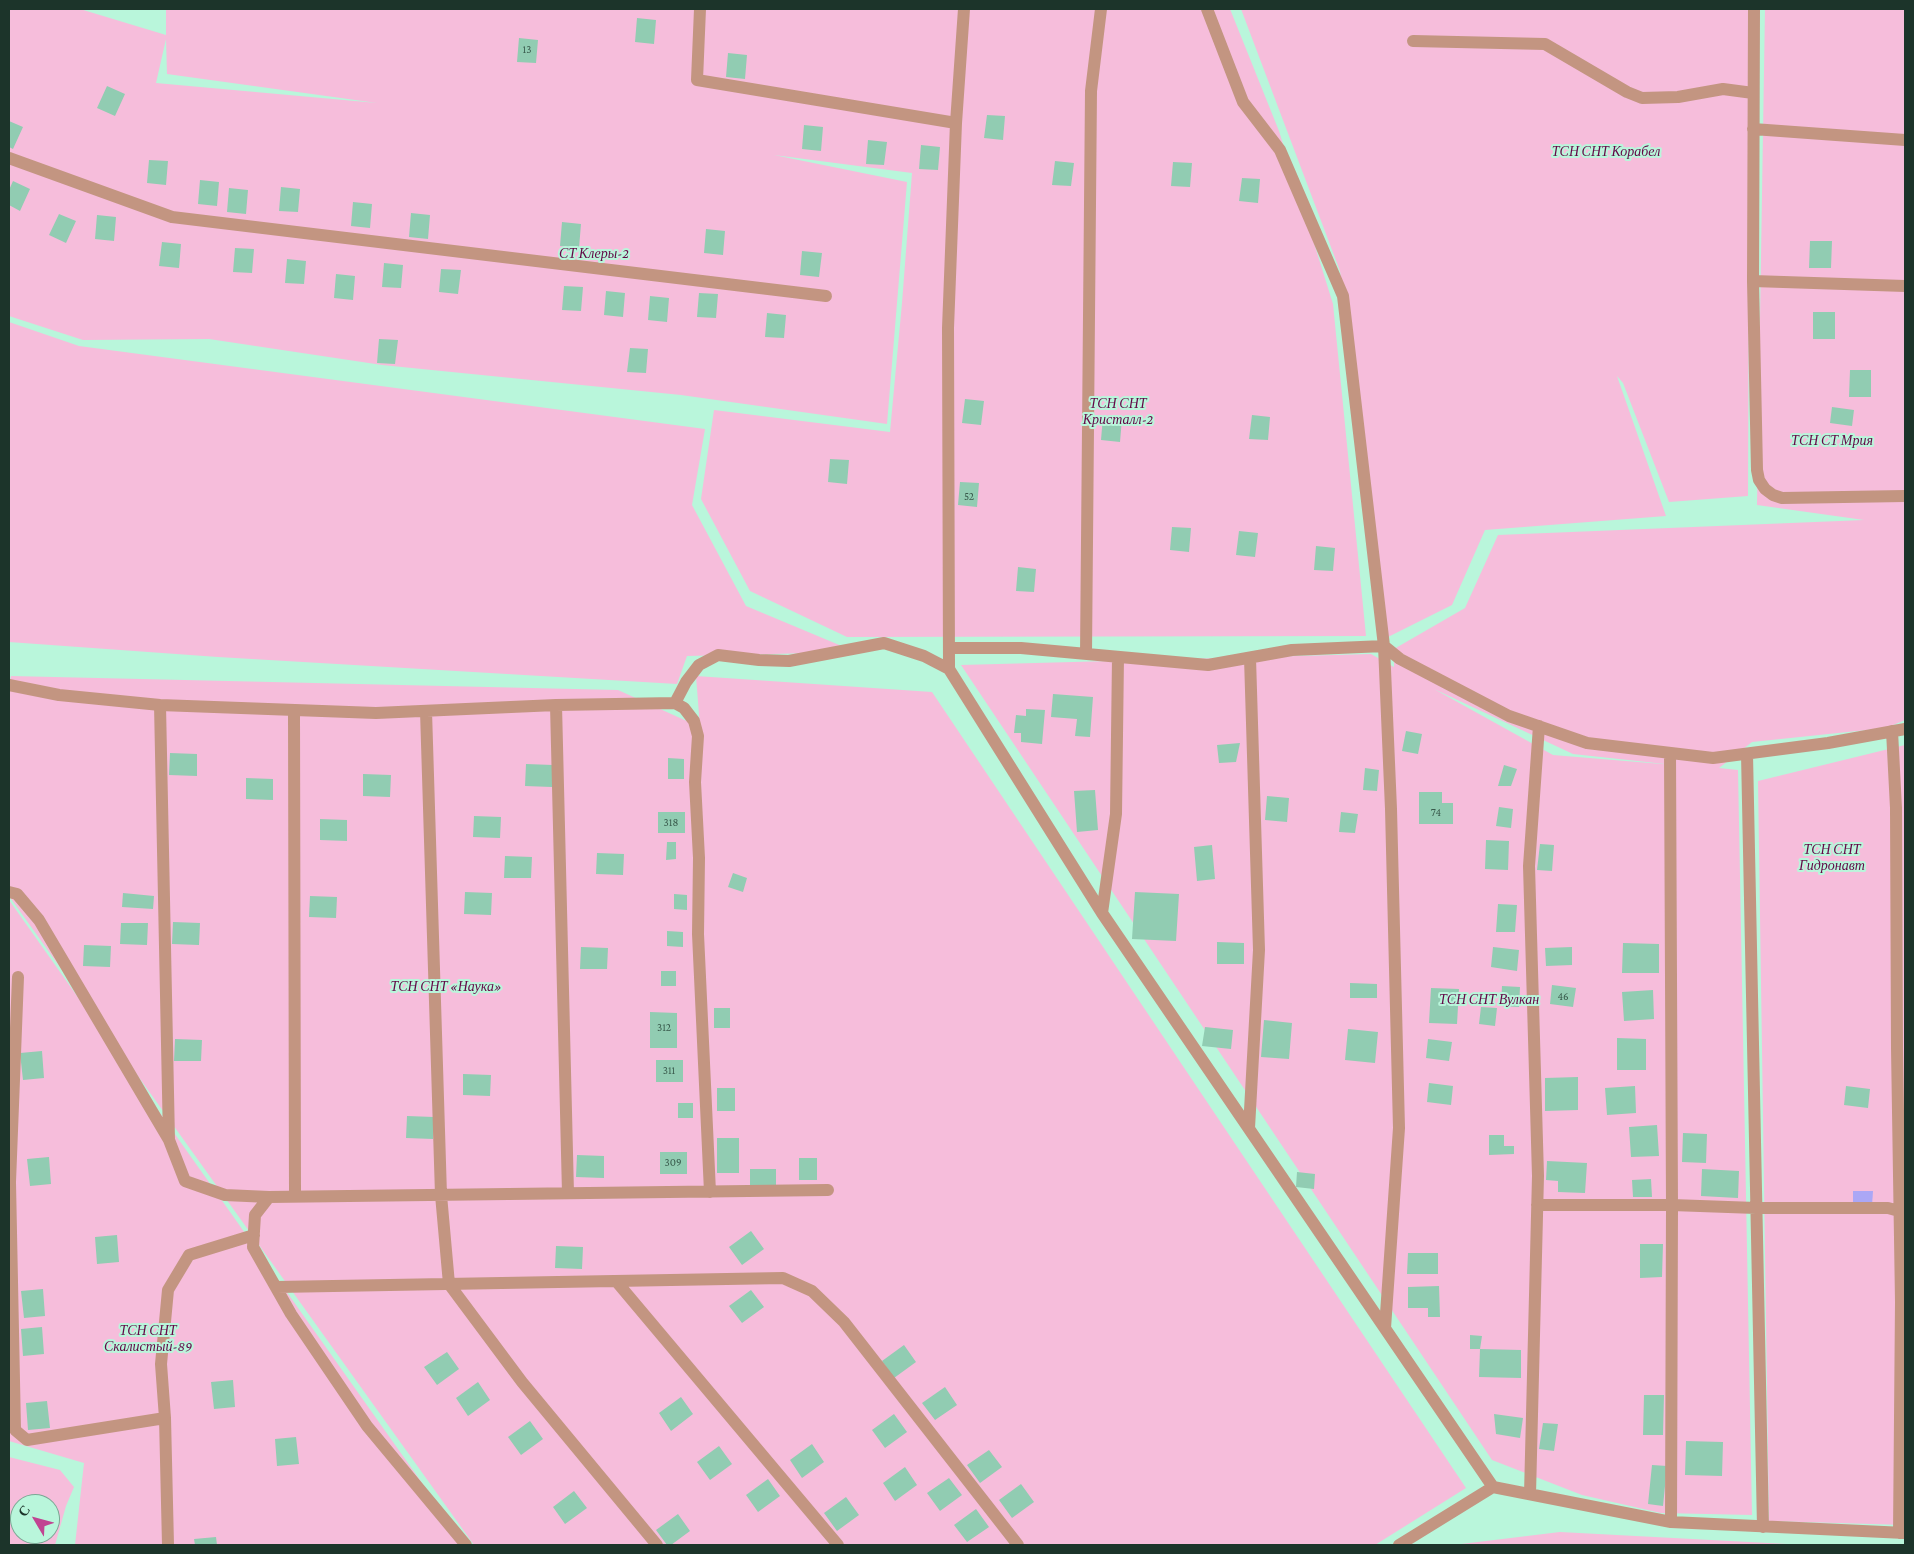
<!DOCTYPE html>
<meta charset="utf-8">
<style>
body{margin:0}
#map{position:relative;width:1914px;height:1554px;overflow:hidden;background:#b9f6db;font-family:"Crimson Pro",serif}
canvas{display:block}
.frame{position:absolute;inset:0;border:10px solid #1c342a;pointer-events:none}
.north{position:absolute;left:10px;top:1494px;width:50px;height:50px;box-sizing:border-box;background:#b9f6db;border:1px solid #7aa894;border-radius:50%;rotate:307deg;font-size:14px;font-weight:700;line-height:20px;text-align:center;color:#1c342a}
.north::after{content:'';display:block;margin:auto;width:18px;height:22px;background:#c14492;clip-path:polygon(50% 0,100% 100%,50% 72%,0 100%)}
</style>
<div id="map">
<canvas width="1914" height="1554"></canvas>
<div class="frame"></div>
<div class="north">С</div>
</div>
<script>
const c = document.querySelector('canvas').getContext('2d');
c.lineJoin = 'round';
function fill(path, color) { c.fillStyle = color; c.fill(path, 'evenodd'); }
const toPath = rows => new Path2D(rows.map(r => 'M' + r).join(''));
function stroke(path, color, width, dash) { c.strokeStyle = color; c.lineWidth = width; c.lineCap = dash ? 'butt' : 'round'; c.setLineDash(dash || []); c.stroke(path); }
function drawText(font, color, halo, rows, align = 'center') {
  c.font = font + ' "Crimson Pro",serif'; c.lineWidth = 4; c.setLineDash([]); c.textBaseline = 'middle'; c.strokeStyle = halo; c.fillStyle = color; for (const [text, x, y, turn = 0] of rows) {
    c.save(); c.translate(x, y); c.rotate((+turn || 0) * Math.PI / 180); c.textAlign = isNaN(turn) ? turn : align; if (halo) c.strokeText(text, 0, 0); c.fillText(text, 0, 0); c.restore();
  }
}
fill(toPath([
 [9,9,80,9,166,35,166,9,1230,9,1279,131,1333,304,1366,636,847,637,750,591,701,499,714,410,890,432,902,303,912,173,774,155,907,182,887,424,681,395,382,365,209,339,83,340,9,316],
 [166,39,167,74,377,103,156,83],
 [1241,9,1750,9,1748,496,1669,502,1623,383,1617,376,1666,516,1485,530,1452,605,1388,637,1340,271],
 [1765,9,1905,9,1905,720,1886,728,1752,742,1719,768,1738,770,1752,1515,1661,1513,1582,1495,1492,1460,961,665,1371,654,1394,667,1394,649,1465,608,1498,535,1864,520,1757,505],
 [1434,689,1573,754,1674,765,1553,755],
 [9,322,79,346,705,429,692,505,746,606,856,652,687,656,677,684,218,657,9,642],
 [11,676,618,690,700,727,696,676,932,692,1466,1488,1375,1545,474,1545,9,896,9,685],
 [1905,745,1905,1525,1769,1521,1758,781],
 [9,900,466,1545,75,1545,84,1463,9,1441],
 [9,1457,60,1470,74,1487,66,1506,55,1545,9,1545],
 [20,1504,50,1504,50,1534,20,1534],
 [1560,1532,1806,1545,1453,1545]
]), '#f6bddb');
fill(toPath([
 [1853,1191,1873,1191,1872,1206,1853,1206]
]), '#aba7f6');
fill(toPath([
 [637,18,656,20,654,44,635,42],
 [519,38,538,40,536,63,517,62],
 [728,53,747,55,745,79,726,77],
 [107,86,125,94,115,116,97,108],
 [987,115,1005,116,1003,140,984,138],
 [9,121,23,127,13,149,9,147],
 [804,125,823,127,821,151,802,149],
 [868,140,887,142,884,165,866,164],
 [921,145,940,147,938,170,919,169],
 [149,160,168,161,166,185,147,183],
 [1055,161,1074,163,1071,186,1052,185],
 [1173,162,1192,163,1190,187,1171,186],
 [1242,178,1260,179,1258,203,1239,201],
 [200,180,219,182,217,206,198,204],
 [13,181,30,189,20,211,9,205,9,190],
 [281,187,300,189,298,212,279,211],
 [229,188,248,190,246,214,227,212],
 [353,202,372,204,370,228,351,226],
 [411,213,430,215,428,239,409,237],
 [59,214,76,221,66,243,49,235],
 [97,215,116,217,114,241,95,239],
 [562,222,581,224,579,248,560,246],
 [706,229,725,231,723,255,704,253],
 [1810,241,1832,241,1831,268,1809,268],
 [162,242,181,244,179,268,159,266],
 [235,248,254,249,252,273,233,272],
 [802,251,822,253,819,277,800,275],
 [287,259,306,261,304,284,285,283],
 [384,263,403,265,401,288,382,287],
 [441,269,461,270,458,294,439,292],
 [336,274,355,276,353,300,334,298],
 [564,286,583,287,581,311,562,310],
 [606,291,625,293,623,317,604,315],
 [699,293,718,294,716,318,697,317],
 [650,296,669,298,667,322,648,320],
 [1813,312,1835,312,1835,339,1813,339],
 [767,313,786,315,784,338,765,337],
 [379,339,398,340,395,364,377,363],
 [630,348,648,349,646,373,627,372],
 [1850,370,1871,370,1871,397,1849,397],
 [965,399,984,401,981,425,962,423],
 [1832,407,1854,410,1852,426,1830,423],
 [1252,415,1270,417,1268,440,1249,439],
 [1103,416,1122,418,1120,442,1101,440],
 [830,459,849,460,847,484,828,482],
 [960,482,979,483,977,507,958,505],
 [1172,527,1191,528,1189,552,1170,550],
 [1239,531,1258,533,1255,557,1236,555],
 [1316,546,1335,548,1333,571,1314,570],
 [1018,567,1036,569,1034,592,1016,591],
 [1053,694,1093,697,1090,737,1075,736,1077,719,1051,717],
 [1026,709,1045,710,1042,744,1021,742,1021,733,1014,733,1016,715,1026,716],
 [1406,731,1422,734,1418,754,1402,751],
 [1240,743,1236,762,1219,763,1217,745],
 [170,753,197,754,197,776,169,775],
 [668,758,684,759,684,779,668,779],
 [526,764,553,765,552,787,525,786],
 [1504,765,1517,769,1511,786,1498,786],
 [1365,768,1379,770,1377,791,1363,790],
 [363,774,391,775,390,797,363,796],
 [246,778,273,779,273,800,246,799],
 [1095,790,1098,830,1077,832,1074,791],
 [1419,792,1442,792,1442,803,1453,803,1453,824,1419,824],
 [1267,796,1289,798,1287,822,1265,820],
 [1499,807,1513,809,1511,828,1496,826],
 [658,812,685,812,685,833,658,833],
 [1341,812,1358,814,1355,833,1339,832],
 [474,816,501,817,500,838,473,837],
 [320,819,347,820,347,841,320,840],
 [1486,840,1509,841,1508,870,1485,869],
 [667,842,676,842,676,859,666,860],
 [1540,844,1554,845,1552,871,1537,870],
 [1212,845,1215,879,1197,881,1194,847],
 [597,853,624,854,623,875,596,874],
 [505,856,532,857,531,878,504,878],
 [733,873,747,878,743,892,728,887],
 [465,892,492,893,491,915,464,914],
 [1135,892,1179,894,1176,941,1132,939],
 [123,893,154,896,153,909,122,907],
 [674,894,687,895,687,910,674,909],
 [310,896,337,897,336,918,309,917],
 [1498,904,1517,905,1515,932,1496,932],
 [173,922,200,923,199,945,172,944],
 [121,923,148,923,147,945,120,944],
 [667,931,683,932,683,947,667,946],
 [1217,942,1244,943,1244,964,1217,964],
 [1623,943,1659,944,1659,973,1622,973],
 [84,945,111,946,110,967,83,966],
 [581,947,608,948,607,969,580,969],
 [1493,947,1519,950,1517,971,1491,967],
 [1572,947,1572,965,1546,966,1545,948],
 [661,971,676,971,676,986,661,986],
 [1350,983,1377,984,1377,998,1350,998],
 [1552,985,1576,988,1573,1007,1550,1004],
 [1502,986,1520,987,1519,1007,1501,1006],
 [1431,988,1459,989,1457,1024,1429,1023],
 [1653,990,1654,1019,1624,1021,1622,992],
 [1481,1007,1497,1008,1495,1026,1479,1024],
 [714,1008,730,1008,730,1028,714,1028],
 [650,1012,677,1013,677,1048,650,1048],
 [1264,1020,1292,1023,1289,1059,1261,1057],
 [1205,1027,1233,1030,1231,1049,1202,1046],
 [1348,1029,1378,1032,1375,1063,1345,1060],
 [1617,1038,1646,1039,1646,1070,1617,1070],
 [175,1039,202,1040,201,1061,174,1061],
 [1428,1039,1452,1042,1449,1061,1426,1058],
 [42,1051,44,1078,23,1080,20,1053],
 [656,1060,683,1060,683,1082,656,1082],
 [463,1074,491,1075,490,1096,463,1095],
 [1578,1077,1578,1110,1545,1111,1545,1078],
 [1429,1083,1453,1086,1451,1105,1427,1102],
 [1635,1086,1636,1113,1607,1115,1605,1088],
 [1846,1086,1870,1089,1868,1108,1844,1105],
 [717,1088,735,1088,735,1111,717,1111],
 [678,1103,693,1103,693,1118,678,1118],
 [407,1116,434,1117,433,1139,406,1138],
 [1657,1125,1659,1156,1631,1157,1629,1127],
 [1683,1133,1707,1134,1706,1163,1682,1162],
 [1489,1135,1504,1135,1504,1146,1514,1146,1514,1154,1489,1155],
 [717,1138,739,1138,739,1173,717,1173],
 [660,1152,687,1152,687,1174,660,1174],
 [577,1155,604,1156,604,1178,576,1177],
 [49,1157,51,1184,30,1186,27,1159],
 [799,1158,817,1158,817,1180,799,1180],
 [1547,1161,1587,1163,1585,1193,1558,1192,1558,1181,1546,1180],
 [750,1169,776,1169,776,1185,750,1185],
 [1702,1169,1739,1171,1738,1198,1701,1196],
 [1297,1172,1315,1174,1314,1189,1296,1187],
 [1651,1179,1652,1197,1633,1197,1632,1180],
 [751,1231,764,1249,742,1265,729,1247],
 [117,1235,119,1262,97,1264,95,1237],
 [1640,1244,1663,1244,1662,1277,1640,1278],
 [556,1246,583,1247,582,1269,555,1268],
 [1408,1253,1438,1253,1438,1274,1407,1274],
 [1439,1286,1440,1317,1428,1317,1428,1308,1408,1308,1408,1287],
 [43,1289,45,1316,24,1318,21,1291],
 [751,1290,764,1307,742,1323,729,1306],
 [42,1327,44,1354,23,1356,21,1329],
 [1470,1335,1482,1336,1480,1349,1470,1349],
 [904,1345,916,1362,894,1378,882,1361],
 [1480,1349,1521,1350,1521,1378,1479,1377],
 [447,1352,459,1369,437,1385,424,1367],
 [233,1380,235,1407,214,1409,211,1382],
 [478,1382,490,1400,468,1416,456,1398],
 [945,1387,957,1405,935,1420,922,1403],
 [1644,1395,1664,1395,1663,1435,1643,1435],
 [681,1397,693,1414,671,1431,659,1413],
 [47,1401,50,1428,28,1430,26,1403],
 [894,1414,907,1432,885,1448,872,1430],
 [1494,1414,1523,1418,1520,1438,1496,1434],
 [530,1421,543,1439,521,1455,508,1437],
 [1543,1423,1558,1424,1554,1451,1539,1449],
 [296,1437,299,1464,277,1466,275,1439],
 [1686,1441,1723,1442,1722,1476,1685,1475],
 [812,1444,824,1462,802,1478,790,1460],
 [719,1446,732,1464,710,1480,697,1462],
 [989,1450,1002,1467,980,1483,967,1465],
 [1652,1465,1667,1466,1663,1506,1648,1504],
 [905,1467,917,1485,895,1501,883,1483],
 [949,1478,962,1495,940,1511,927,1493],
 [768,1479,780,1496,758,1512,746,1495],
 [1021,1484,1034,1502,1012,1518,999,1500],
 [574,1491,587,1508,565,1524,553,1507],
 [846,1497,859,1515,837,1531,824,1513],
 [976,1509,989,1527,967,1542,954,1525],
 [678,1514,690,1531,671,1545,667,1545,656,1530],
 [216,1537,217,1545,195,1545,194,1539]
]), '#91ccb2');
stroke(toPath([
 [700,9,697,80,956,123],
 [964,9,956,123,948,328,949,669,1102,913,1493,1487,1671,1522,1905,1533],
 [1207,9,1243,102,1280,150,1343,296,1384,646,1391,809,1399,1128,1385,1328],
 [1754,9,1753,281,1757,470,1759,480,1765,489,1773,495,1782,498,1905,496],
 [1413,41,1545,44,1627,92,1642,98,1678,97,1723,89,1753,93],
 [1753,129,1905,140],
 [9,158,172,217,826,296],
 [1753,281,1905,286],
 [949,648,1021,648,1208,665,1292,650,1384,646,1400,659,1509,716,1587,743,1713,758,1828,743,1905,729],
 [1086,654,1091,91,1101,9],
 [9,685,59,695,160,705,376,713,556,705,675,703,684,708,694,721,698,736,695,782,699,858,698,934,710,1192],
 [675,703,686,682,699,665,718,655,759,660,789,661,884,643,924,656,949,669],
 [160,705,169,1140],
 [556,705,568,1193],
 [294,710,295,1196],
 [426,711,441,1195,449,1284,522,1382,657,1545],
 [1892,731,1896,808,1897,1048,1901,1302,1899,1533],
 [1670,753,1672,1205,1671,1522],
 [1747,754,1763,1527],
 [9,892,17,894,39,920,169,1140,185,1181,225,1195,269,1197],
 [1102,913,1116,814,1118,657],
 [1249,1128,1259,950,1250,658],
 [9,1182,10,1182,15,1430,27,1440,165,1418,168,1545],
 [10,1182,18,977],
 [1537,1205,1672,1205,1756,1208,1888,1208,1899,1211],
 [616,1281,838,1545],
 [277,1287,783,1278,812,1291,844,1322,1018,1545],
 [165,1418,161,1364,168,1290,189,1255,254,1235],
 [1530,1494,1538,1176,1529,866,1539,726],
 [466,1545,367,1426,291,1314,253,1247,255,1215,269,1197,828,1190],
 [1399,1545,1493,1487]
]), '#c39581', 12);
drawText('11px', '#395a4c', null, [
 ["13",527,50],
 ["52",969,497],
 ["74",1436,813],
 ["318",671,823],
 ["46",1563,997],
 ["312",664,1028],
 ["311",669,1071],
 ["309",673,1163]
]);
drawText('italic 14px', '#630746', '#b9f6db', [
 ["ТСН СНТ Корабел",1606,152],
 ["СТ Клеры-2",594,254],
 ["ТСН СНТ",1118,404],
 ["Кристалл-2",1118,420],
 ["ТСН СТ Мрия",1832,441],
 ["ТСН СНТ",1832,850],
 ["Гидронавт",1832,866],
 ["ТСН СНТ «Наука»",446,987],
 ["ТСН СНТ Вулкан",1489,1000],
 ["ТСН СНТ",148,1331],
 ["Скалистый-89",148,1347]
]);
</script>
